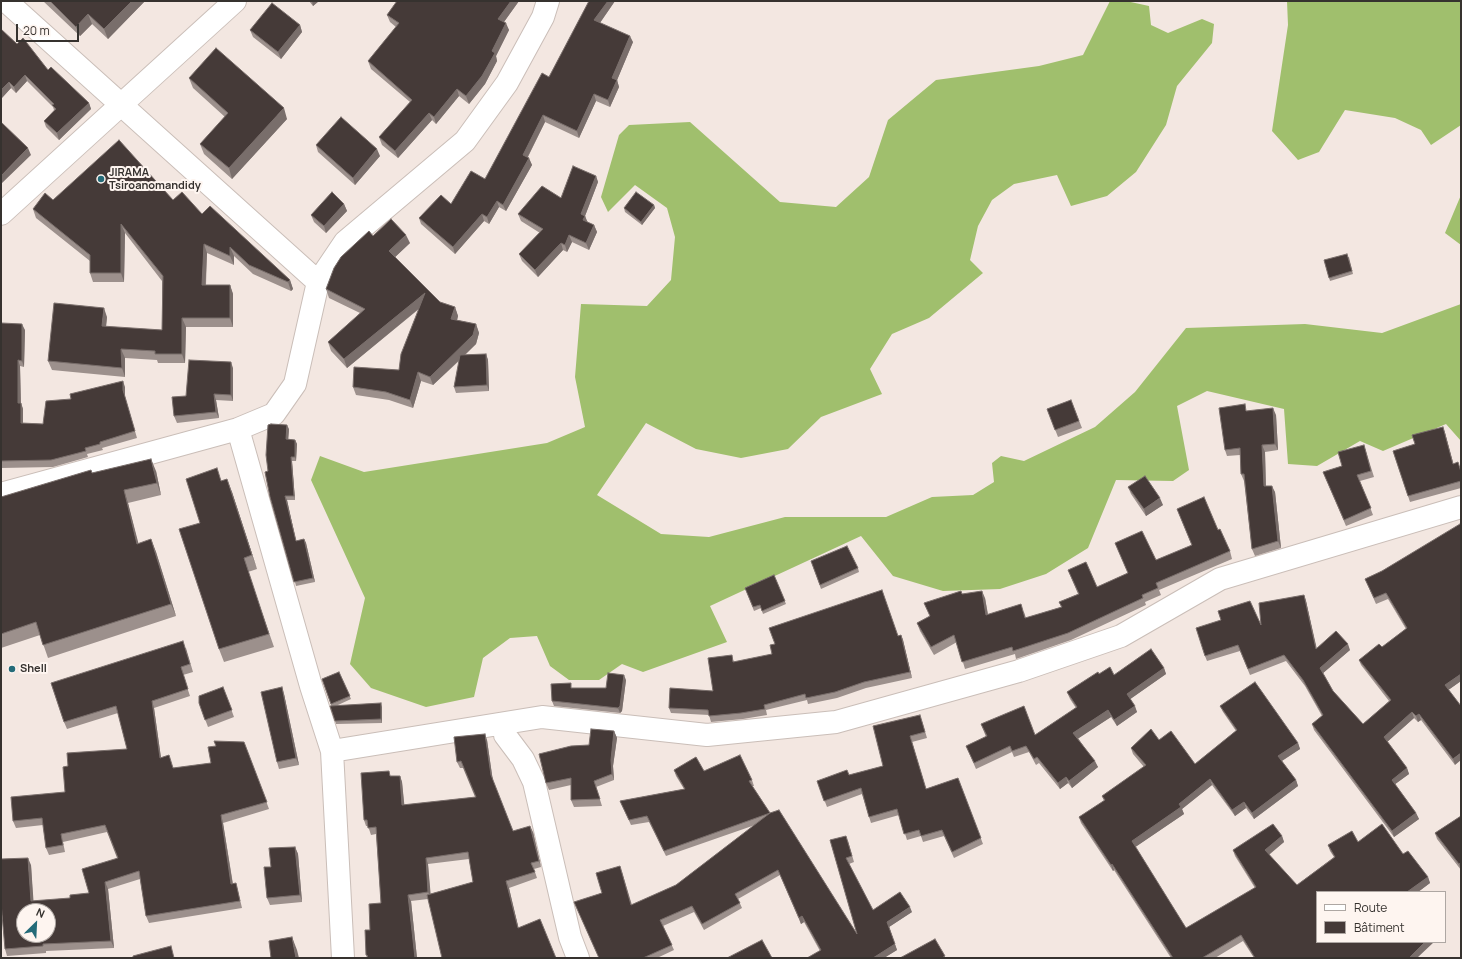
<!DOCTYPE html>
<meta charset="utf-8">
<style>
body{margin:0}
#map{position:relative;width:1462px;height:959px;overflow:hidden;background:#f3e7e1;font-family:Manrope,sans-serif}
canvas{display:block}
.frame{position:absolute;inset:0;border:2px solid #36322f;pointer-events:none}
.legend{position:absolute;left:1316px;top:891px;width:130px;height:52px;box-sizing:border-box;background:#fef5f0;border:1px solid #aea7a3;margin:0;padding:5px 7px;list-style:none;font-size:12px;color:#36322f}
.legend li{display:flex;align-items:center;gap:8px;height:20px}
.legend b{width:20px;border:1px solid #aea7a3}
.north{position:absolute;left:16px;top:903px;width:40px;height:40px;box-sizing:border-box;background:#fef5f0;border:1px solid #aea7a3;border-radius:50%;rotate:24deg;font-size:11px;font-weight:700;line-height:16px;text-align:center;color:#36322f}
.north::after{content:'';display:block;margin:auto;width:14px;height:18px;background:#246b79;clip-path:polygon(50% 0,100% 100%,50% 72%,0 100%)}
.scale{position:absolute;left:16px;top:24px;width:63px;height:18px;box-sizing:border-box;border:2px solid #36322f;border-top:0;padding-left:5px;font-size:12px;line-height:14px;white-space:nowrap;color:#36322f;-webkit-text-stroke:3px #fef5f0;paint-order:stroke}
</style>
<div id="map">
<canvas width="1462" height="959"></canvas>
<div class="frame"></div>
<ul class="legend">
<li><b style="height:5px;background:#fff"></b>Route</li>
<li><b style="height:11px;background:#453a38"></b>Bâtiment</li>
</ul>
<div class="north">N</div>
<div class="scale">20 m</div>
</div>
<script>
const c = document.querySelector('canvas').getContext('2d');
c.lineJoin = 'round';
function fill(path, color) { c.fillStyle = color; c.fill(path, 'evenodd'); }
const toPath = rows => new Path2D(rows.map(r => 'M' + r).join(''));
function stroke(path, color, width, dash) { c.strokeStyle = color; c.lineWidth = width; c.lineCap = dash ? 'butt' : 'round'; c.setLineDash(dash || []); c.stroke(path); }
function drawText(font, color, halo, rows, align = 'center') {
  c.font = font + ' Manrope,sans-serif'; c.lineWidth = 4; c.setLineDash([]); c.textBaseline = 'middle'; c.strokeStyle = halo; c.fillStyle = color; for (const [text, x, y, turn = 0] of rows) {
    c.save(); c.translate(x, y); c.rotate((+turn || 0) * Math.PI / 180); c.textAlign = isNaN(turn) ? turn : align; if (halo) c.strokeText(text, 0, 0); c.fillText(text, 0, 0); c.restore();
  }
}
fill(toPath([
 [1110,1,1126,1,1149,6,1151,25,1168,33,1202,19,1214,24,1212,43,1177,86,1166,125,1136,172,1107,196,1071,206,1057,175,1014,184,992,200,978,226,970,260,983,273,929,318,892,334,870,369,882,394,821,417,788,449,741,458,696,449,646,423,597,495,661,534,709,537,785,517,886,517,932,497,973,495,994,482,992,463,1001,456,1024,461,1095,427,1135,392,1186,328,1305,324,1382,333,1461,304,1461,441,1446,424,1383,451,1360,441,1317,466,1288,464,1284,409,1207,391,1177,406,1189,470,1173,481,1116,480,1088,548,1046,574,1000,589,943,591,893,576,861,536,710,606,727,642,643,672,622,664,599,680,569,680,550,666,537,636,510,638,483,658,474,697,426,707,371,688,350,664,365,598,311,480,320,456,364,472,547,443,585,427,575,377,581,304,647,306,671,280,675,237,667,208,635,185,608,212,601,197,619,135,629,125,690,122,780,202,836,207,869,177,888,120,936,80,1039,66,1083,55],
 [1287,1,1461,1,1461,125,1431,145,1421,130,1395,118,1345,110,1319,152,1298,160,1272,131,1288,25],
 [1461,195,1461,245,1445,233]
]), '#a0bf6d');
const minor = toPath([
 [1,214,235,1],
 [318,282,345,242,465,141,507,83,543,17,548,1],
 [238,429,311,686,332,751,343,958],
 [1,494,238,429,274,414,295,384,318,282,6,1],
 [505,735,523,759,534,782,570,937,578,958],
 [332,751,542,717,707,735,836,722,1019,671,1121,636,1220,579,1461,507]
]);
stroke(minor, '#cabeb8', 24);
stroke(minor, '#fff', 22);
fill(toPath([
 [43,1,145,1,108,39,92,24,80,36],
 [309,1,319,1,313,6],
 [397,1,519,1,504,22,509,30,496,56,497,61,485,84,469,104,459,96,436,124,432,120,398,158,382,145,379,137,410,102,371,69,368,61,396,27,390,22,387,15],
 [588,1,615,1,600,23,633,42,617,80,619,87,610,107,596,101,579,138,545,122,528,157,532,165,506,211,499,207,489,224,484,221,455,254,421,224,419,218,451,204,485,179,549,77,588,3],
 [300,25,302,32,281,59,253,37,250,30],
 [17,44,89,103,91,109,59,140,46,127,44,121,54,110,53,107,27,81,16,93,11,88,1,99],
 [189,78,287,119,232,179,204,154,200,144,225,117,193,88],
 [316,145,380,156,355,185,318,152],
 [596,176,598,182,585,216,587,222,594,225,597,232,589,250,572,242,567,252,563,250,538,277,522,261,519,254,540,233,521,221,518,214,561,198],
 [53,200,173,200,202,214,290,280,293,289,291,291,253,274,234,256,234,265,207,253,206,285,230,285,233,294,233,327,186,327,185,363,158,363,157,360,125,358,125,377,52,370,48,361,107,317,106,327,162,330,162,281,125,233,124,282,93,282,90,273,90,261,36,218,33,209],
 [344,204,347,211,326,233,314,222,311,215],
 [654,205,655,208,642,225,625,212,624,208],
 [373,236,410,243,395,257,440,302,455,307,458,316,457,320,476,324,479,333,476,344,465,355,486,354,488,360,489,391,456,393,454,387,459,361,433,385,421,381,413,408,389,400,356,395,353,387,399,370,419,309,347,368,331,351,328,342,360,313,329,298,326,289],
 [1349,257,1353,274,1330,281,1324,260],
 [1,323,25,330,24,367,20,366,21,403,23,409,23,423,43,424,71,399,125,387,125,397,137,438,102,448,103,450,87,454,88,457,53,467,1,468],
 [233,368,233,401,216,400,219,418,177,423,174,416,186,396],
 [1071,400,1082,428,1058,437,1047,409],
 [1247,411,1276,415,1278,450,1265,452,1266,486,1275,492,1281,548,1255,556,1252,549,1244,481,1241,474,1240,455,1227,456,1225,450],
 [1443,427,1445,433,1453,464,1461,472,1461,488,1410,502,1393,451,1415,444],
 [289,429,288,439,295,440,297,444,296,461,292,461,295,500,287,500,296,541,304,539,306,543,315,582,296,586,268,471],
 [1364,445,1374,477,1360,481,1373,515,1346,526,1323,472,1342,466],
 [156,471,161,495,128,503,138,544,151,540,156,552,176,616,48,658,40,635,1,648,1,497,92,473],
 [222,481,232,492,257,569,248,572,274,647,224,662,219,649,200,523],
 [1128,487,1163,505,1146,516,1131,494],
 [1177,509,1218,530,1230,551,1232,559,1159,590,1161,595,1145,602,1146,605,1071,640,1016,659,1015,654,965,669,957,642,934,655,920,631,917,623,930,617,962,594,985,598,988,614,1024,612,1026,618,1061,607,1059,602,1078,594,1068,570,1097,587,1128,573,1115,543,1156,560,1192,546],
 [1461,527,1461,681,1448,690,1455,765,1421,720,1418,722,1414,718,1387,742,1407,768,1409,774,1395,784,1416,813,1419,819,1394,837,1314,730,1312,724,1322,716,1305,686,1286,661,1250,675,1240,651,1207,661,1205,656,1261,625,1304,595,1306,601,1316,648,1350,650,1323,673,1333,691,1363,724,1389,701,1361,665,1359,660,1382,647,1406,629,1388,599,1376,604,1365,579,1382,571],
 [811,561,858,568,859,572,821,589],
 [774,575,786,604,763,614,761,608,754,611,745,588],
 [901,635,903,640,912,678,866,688,837,698,808,704,807,700,766,710,767,715,743,719,711,722,709,715,671,713,669,708,713,691,734,660,734,662,898,636],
 [186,648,193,672,183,675,190,696,154,708,161,758,174,768,211,763,244,742,269,809,223,823,233,884,236,883,238,891,242,908,149,923,146,916,140,879,108,889,114,948,46,951,46,953,7,956,5,949,31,865,33,901,70,898,89,893,117,858,107,832,63,842,65,852,49,855,46,848,43,825,16,828,13,821,65,792,68,766,127,749,118,713,67,729,64,722],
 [1164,668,1166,674,1130,699,1137,712,1117,726,1111,717,1078,738,1098,767,1072,788,1068,783,1060,789,1039,763,1036,765,1029,752,1014,757,1012,752,976,769,966,746,986,737,981,724,1035,735,1076,708,1070,699,1067,692,1099,674,1114,675],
 [339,672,351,699,338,705,382,707,382,723,336,724,331,705,322,679],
 [626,680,622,711,620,713,554,706,552,701,573,688,606,688],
 [223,687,234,717,208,727,199,703],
 [284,694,299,765,279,769,277,762],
 [1220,706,1298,743,1300,749,1282,761,1296,780,1298,786,1254,819,1246,808,1235,816,1212,785,1182,809,1184,814,1135,847,1186,928,1255,888,1235,856,1233,850,1282,836,1284,842,1269,855,1297,885,1334,857,1330,851,1328,845,1358,842,1403,854,1428,877,1430,883,1418,892,1317,892,1417,958,1254,958,1243,941,1215,958,1171,958,1114,870,1113,871,1081,823,1079,817,1104,801,1102,796,1144,767,1133,754,1131,748,1159,740,1195,764,1236,731,1223,712],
 [922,721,927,738,912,742,926,789,958,778,983,844,954,858,944,836,923,842,921,836,907,840,899,815,871,823,862,794,827,807,817,781,849,775,883,766],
 [614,731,617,738,613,766,614,780,596,787,602,806,574,807,571,800,571,785,549,790,546,783,589,745],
 [487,740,493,781,513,831,533,832,541,867,534,869,537,878,509,888,518,927,556,958,428,899,411,901,417,958,367,958,366,955,370,930,381,903,376,834,371,835,368,826,366,826,364,820,391,776,400,776,402,782,404,805,475,797,463,768,460,768,457,762],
 [469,859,473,882,430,894,428,864],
 [674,770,704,771,752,780,754,786,752,786,770,813,857,934,830,840,848,841,854,862,849,864,873,910,912,912,889,927,897,950,884,958,807,958,820,951,804,922,801,924,780,875,738,899,742,908,704,930,694,912,663,926,674,950,657,958,599,958,574,902,602,893,622,872,632,905,676,885,755,825,666,856,649,822,631,825,620,801,684,789,676,776],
 [1461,816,1461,870,1437,839,1435,833],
 [295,847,298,854,302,902,270,905,267,898,271,867]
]), '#9c908c');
fill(toPath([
 [132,1,145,1,108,39,104,29],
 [312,1,319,1,313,6],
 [511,1,519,1,501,26,498,19],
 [608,1,615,1,597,27,594,20],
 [88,14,92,24,80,36,76,27],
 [506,23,509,30,496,56,497,61,485,84,469,104,466,96,492,51],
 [300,25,302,32,281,59,278,52],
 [630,36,633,42,615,85,612,78],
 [25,75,27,81,16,93,14,87],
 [617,80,619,87,610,107,608,100],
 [9,82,11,88,1,99,1,90],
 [457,89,459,96,436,124,434,117],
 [594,94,596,101,579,138,577,131],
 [89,103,91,109,59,140,57,133],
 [284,108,287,119,232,179,229,168],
 [429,113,432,120,398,158,395,151],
 [543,115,545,122,525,162,523,155],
 [28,148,31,155,1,184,1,176],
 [377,149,380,156,355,185,353,178],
 [529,158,532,165,506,211,503,205],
 [596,176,598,182,585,216,588,223,585,227,581,214],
 [497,201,499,207,489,224,487,217],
 [344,204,347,211,326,233,324,226],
 [654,205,655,208,642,225,641,222],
 [482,214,484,221,455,254,453,247],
 [121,224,125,233,124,282,121,273],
 [594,225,597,232,589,250,586,243],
 [406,235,410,243,392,260,389,251],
 [569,235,572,242,567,252,565,245],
 [561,243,563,250,538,277,535,270],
 [204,244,207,253,205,294,202,285],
 [230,247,234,256,234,265,230,256],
 [290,280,293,289,291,291,288,282],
 [230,285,233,294,233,327,230,318],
 [425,293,428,301,347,368,344,359],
 [455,307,458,316,455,328,451,319],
 [104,308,107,317,105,335,102,326],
 [182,318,186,327,185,363,182,354],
 [22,324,25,330,24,367,22,361],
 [476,324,479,333,476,344,433,385,430,377],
 [121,349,125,358,125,377,122,368],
 [486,354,488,360,489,391,487,385],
 [18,360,20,366,21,410,18,403],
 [231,362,233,368,233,401,231,395],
 [418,372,421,381,413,408,410,400],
 [123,381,125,387,125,397,137,438,123,390],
 [214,394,216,400,219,418,216,412],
 [21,403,23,409,23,429,21,423],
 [1273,408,1276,415,1278,450,1275,444],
 [287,425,289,429,288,443,286,439],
 [1443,427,1445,433,1455,470,1453,464],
 [295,440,297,444,296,461,295,457],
 [1262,445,1265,452,1266,493,1264,486],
 [291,457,292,461,295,500,294,496],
 [151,459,156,471,161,495,157,483],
 [227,479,232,492,257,569,252,555],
 [1272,486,1275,492,1281,548,1278,541],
 [124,490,128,503,142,557,137,544],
 [285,496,287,500,297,545,296,541],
 [1160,498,1163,505,1146,516,1144,509],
 [151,539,156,552,176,616,171,604],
 [304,539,306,543,315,582,313,578],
 [982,591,985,598,989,622,986,615],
 [1304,595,1306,601,1318,654,1316,649],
 [901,635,903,640,912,678,910,672],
 [1348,644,1350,650,1322,674,1320,668],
 [1164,668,1166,674,1129,700,1127,694],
 [1461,674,1461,681,1447,691,1445,685],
 [624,675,626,680,622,711,620,713,618,708],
 [282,687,284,694,299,765,296,758],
 [152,701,154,708,162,765,160,758],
 [381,703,382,707,382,723,381,719],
 [1135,706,1137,712,1117,726,1114,720],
 [1108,710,1111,717,1076,740,1073,733],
 [1412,712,1414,718,1386,743,1384,737],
 [1419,714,1421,720,1418,722,1416,716],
 [614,731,617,738,613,766,614,780,612,774,611,760],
 [485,734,487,740,493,782,491,775],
 [1298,743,1300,749,1280,762,1278,756],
 [1461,753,1461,760,1455,765,1453,759],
 [1095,761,1098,767,1072,788,1069,781],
 [1407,768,1409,774,1394,785,1392,780],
 [400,776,402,782,405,811,402,805],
 [1066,777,1068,783,1060,789,1058,783],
 [1210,779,1212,785,1182,809,1184,814,1134,848,1132,841],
 [1296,780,1298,786,1254,819,1252,813],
 [1244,802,1246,808,1235,816,1232,810],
 [1416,813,1419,819,1394,837,1392,831],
 [221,815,223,823,234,892,231,884],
 [530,826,533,832,541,867,539,861],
 [1282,836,1284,842,1267,856,1265,850],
 [295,847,298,854,302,902,300,895],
 [28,858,31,865,34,908,31,901],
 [426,858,428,864,431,898,428,892],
 [1461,862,1461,870,1459,864],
 [1112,864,1114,870,1113,871,1111,865],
 [1428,877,1430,883,1418,892,1407,892],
 [506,881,509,888,520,934,518,928],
 [105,882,108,889,114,948,111,941],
 [408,895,411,901,417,958,415,958],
 [910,907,912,912,889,927,897,950,884,958,873,958,887,922],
 [802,916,804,922,801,924,799,918],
 [292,937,297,950,299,958,296,958],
 [1425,942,1434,942,1417,958,1409,958]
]), '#796e6b');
const building = toPath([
 [50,1,132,1,104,29,88,14,76,27,50,1],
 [397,1,511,1,498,19,506,23,492,51,495,53,482,76,466,96,457,89,434,117,429,113,395,151,379,137,412,100,368,61,399,23,387,15,397,1],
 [589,1,608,1,594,20,630,36,612,78,617,80,608,100,594,94,577,131,543,115,523,155,529,158,503,205,497,201,487,217,482,214,453,247,419,218,441,195,451,204,471,171,485,179,542,73,549,77,589,1],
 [272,3,300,25,278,52,250,30,272,3],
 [1,29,17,44,23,38,48,70,51,67,89,103,57,133,44,121,56,109,52,105,54,104,25,75,14,87,9,82,1,90,1,29],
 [216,48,284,108,229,168,200,144,228,113,189,78,216,48],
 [341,117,377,149,353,178,316,145,341,117],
 [1,122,28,148,1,176,1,122],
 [119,140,173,200,182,192,202,214,210,206,290,280,288,282,249,265,230,247,230,256,204,244,202,285,230,285,230,318,182,318,182,354,155,354,155,351,121,349,122,368,48,361,54,303,104,308,102,326,162,330,163,276,121,224,121,273,90,273,90,255,33,209,45,193,53,200,119,140],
 [573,166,596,176,581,214,585,216,583,220,594,225,586,243,569,235,565,245,561,243,535,270,519,254,543,229,518,214,542,186,561,198,573,166],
 [332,192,344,204,324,226,311,215,332,192],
 [636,192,654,205,641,222,624,208,636,192],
 [391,219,406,235,389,251,440,302,455,307,451,319,476,324,473,335,430,377,418,372,410,400,386,392,353,387,354,367,399,370,401,354,425,293,344,359,328,342,365,309,326,289,334,268,341,257,369,231,373,236,391,219],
 [1347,254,1352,271,1329,278,1324,260,1347,254],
 [1,323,22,324,22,361,18,360,18,403,21,403,21,423,43,424,46,401,71,399,70,394,123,381,123,390,135,431,100,442,100,444,85,448,86,451,51,460,1,461,1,323],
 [486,354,487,385,454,387,460,355,486,354],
 [189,360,231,362,231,395,214,394,216,412,174,416,172,397,186,396,189,360],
 [1071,400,1079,421,1055,430,1047,409,1071,400],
 [1245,404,1246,411,1273,408,1275,444,1262,445,1264,486,1272,486,1278,541,1252,549,1244,474,1241,474,1240,448,1225,450,1219,408,1245,404],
 [271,424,287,425,286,439,295,440,295,457,291,457,294,496,285,496,296,541,304,539,313,578,294,582,270,497,265,472,268,471,266,455,268,425,271,424],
 [1443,427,1453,464,1458,462,1461,472,1461,481,1408,496,1393,451,1415,444,1412,435,1443,427],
 [1364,445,1371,471,1357,475,1371,508,1344,520,1323,472,1342,466,1338,452,1364,445],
 [151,459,157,483,124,490,137,544,151,539,171,604,43,645,36,622,1,634,1,497,91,470,92,473,151,459],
 [217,468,221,481,227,479,252,555,244,558,269,634,219,649,179,529,200,523,186,479,217,468],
 [1145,476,1160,498,1144,509,1128,487,1145,476],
 [1204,497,1218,530,1220,529,1230,551,1156,583,1158,588,1142,595,1143,598,1068,633,1013,651,1012,647,962,662,954,635,931,647,917,623,930,616,924,603,961,591,962,594,982,591,986,615,1021,604,1025,618,1062,607,1059,602,1079,594,1068,570,1086,562,1097,587,1128,573,1115,543,1142,531,1156,560,1192,545,1177,509,1204,497],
 [1460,524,1461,527,1461,674,1445,685,1461,706,1461,720,1460,721,1461,722,1461,753,1453,759,1419,714,1416,716,1412,712,1384,737,1407,768,1392,780,1416,813,1392,831,1312,724,1323,715,1303,680,1284,655,1248,669,1238,645,1205,656,1196,628,1221,620,1218,611,1250,601,1261,625,1259,603,1304,595,1316,649,1336,631,1348,644,1320,668,1333,691,1363,724,1391,700,1359,660,1379,644,1382,647,1407,628,1386,593,1374,598,1365,579,1382,571,1460,524],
 [847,546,858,568,820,585,811,561,847,546],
 [774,575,785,601,762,611,760,605,753,607,745,588,774,575],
 [882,590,898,636,901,635,910,672,864,682,835,692,806,698,805,694,764,705,765,709,741,713,709,716,708,710,669,708,670,688,713,691,708,658,732,655,733,662,772,654,770,645,775,644,769,628,882,590],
 [183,641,190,664,181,667,188,689,152,701,160,758,169,755,173,768,211,763,208,747,216,746,214,741,244,742,267,802,221,815,231,884,236,883,240,901,146,916,139,871,105,882,111,941,43,944,43,946,5,949,1,903,1,859,28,858,31,901,70,898,70,895,89,893,82,869,118,858,105,825,61,834,63,845,46,848,42,818,13,821,11,797,65,792,63,767,68,766,67,753,127,749,116,706,64,722,51,683,183,641],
 [24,911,48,911,48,935,24,935,24,911],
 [1151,649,1164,668,1127,694,1135,706,1114,720,1108,710,1073,733,1095,761,1069,781,1066,777,1058,783,1037,757,1034,759,1026,746,1012,751,1010,746,974,763,966,746,987,736,981,724,1024,706,1035,735,1077,707,1067,692,1098,672,1099,674,1110,667,1114,675,1151,649],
 [339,672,350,696,331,704,322,679,339,672],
 [608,673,624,675,620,706,618,708,552,701,551,684,571,683,571,688,606,688,608,673],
 [1255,682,1298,743,1278,756,1296,780,1252,813,1244,802,1232,810,1210,779,1179,804,1181,807,1132,841,1186,928,1256,887,1233,850,1273,824,1282,836,1265,850,1297,885,1335,857,1328,845,1352,831,1358,842,1382,824,1403,854,1408,851,1428,877,1407,892,1317,892,1317,942,1425,942,1409,958,1255,958,1241,935,1202,958,1173,958,1112,864,1111,865,1079,817,1105,800,1102,796,1146,765,1131,748,1151,729,1159,740,1171,731,1195,764,1237,730,1220,706,1255,682],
 [223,687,232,710,205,720,199,703,199,696,223,687],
 [282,687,296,758,277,762,261,692,282,687],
 [381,703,381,719,335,721,330,706,381,703],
 [920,715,925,732,910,736,926,789,958,778,981,838,952,852,942,830,921,836,919,830,904,834,897,809,869,817,861,788,824,801,817,781,847,770,849,775,883,766,873,726,920,715],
 [591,729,614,731,611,760,612,774,594,781,600,799,571,800,571,778,546,783,539,754,571,746,589,745,591,729],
 [485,734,491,775,513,831,530,826,539,861,531,863,535,872,506,881,518,928,540,919,556,958,442,958,427,895,473,882,468,852,426,858,428,892,408,895,415,958,368,958,367,955,366,955,365,930,370,930,369,904,381,903,376,827,368,828,367,820,364,820,361,773,389,771,390,776,400,776,402,805,476,797,461,761,457,762,454,737,485,734],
 [740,755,752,780,749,781,770,813,664,851,647,816,629,820,620,801,685,789,674,770,696,757,704,771,740,755],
 [779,810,857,934,830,840,846,836,852,856,846,858,873,910,900,892,910,907,887,922,895,944,873,958,807,958,821,950,802,916,799,918,778,870,735,894,740,903,702,924,692,906,660,920,672,945,643,958,599,958,574,902,602,893,596,873,620,866,631,905,676,885,770,813,779,810],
 [1461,816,1461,862,1459,864,1435,833,1461,816],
 [295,847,300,895,267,898,264,867,271,867,269,848,295,847],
 [292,937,296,958,271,958,269,941,292,937],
 [935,939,945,956,942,958,900,958,935,939],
 [762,940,772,958,727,958,762,940],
 [171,946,174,958,133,958,133,956,171,946]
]);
fill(building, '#453a38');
stroke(building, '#796e6b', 1);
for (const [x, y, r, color] of [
 [101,179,4,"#246b79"],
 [12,669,4,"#246b79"]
]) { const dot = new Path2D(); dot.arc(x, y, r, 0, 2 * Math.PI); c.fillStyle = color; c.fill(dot); stroke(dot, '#fef5f0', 1.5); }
drawText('bold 11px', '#36322f', '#fef5f0', [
 ["JIRAMA",109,173],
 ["Tsiroanomandidy",109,186],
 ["Shell",20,669]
], 'left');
</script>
